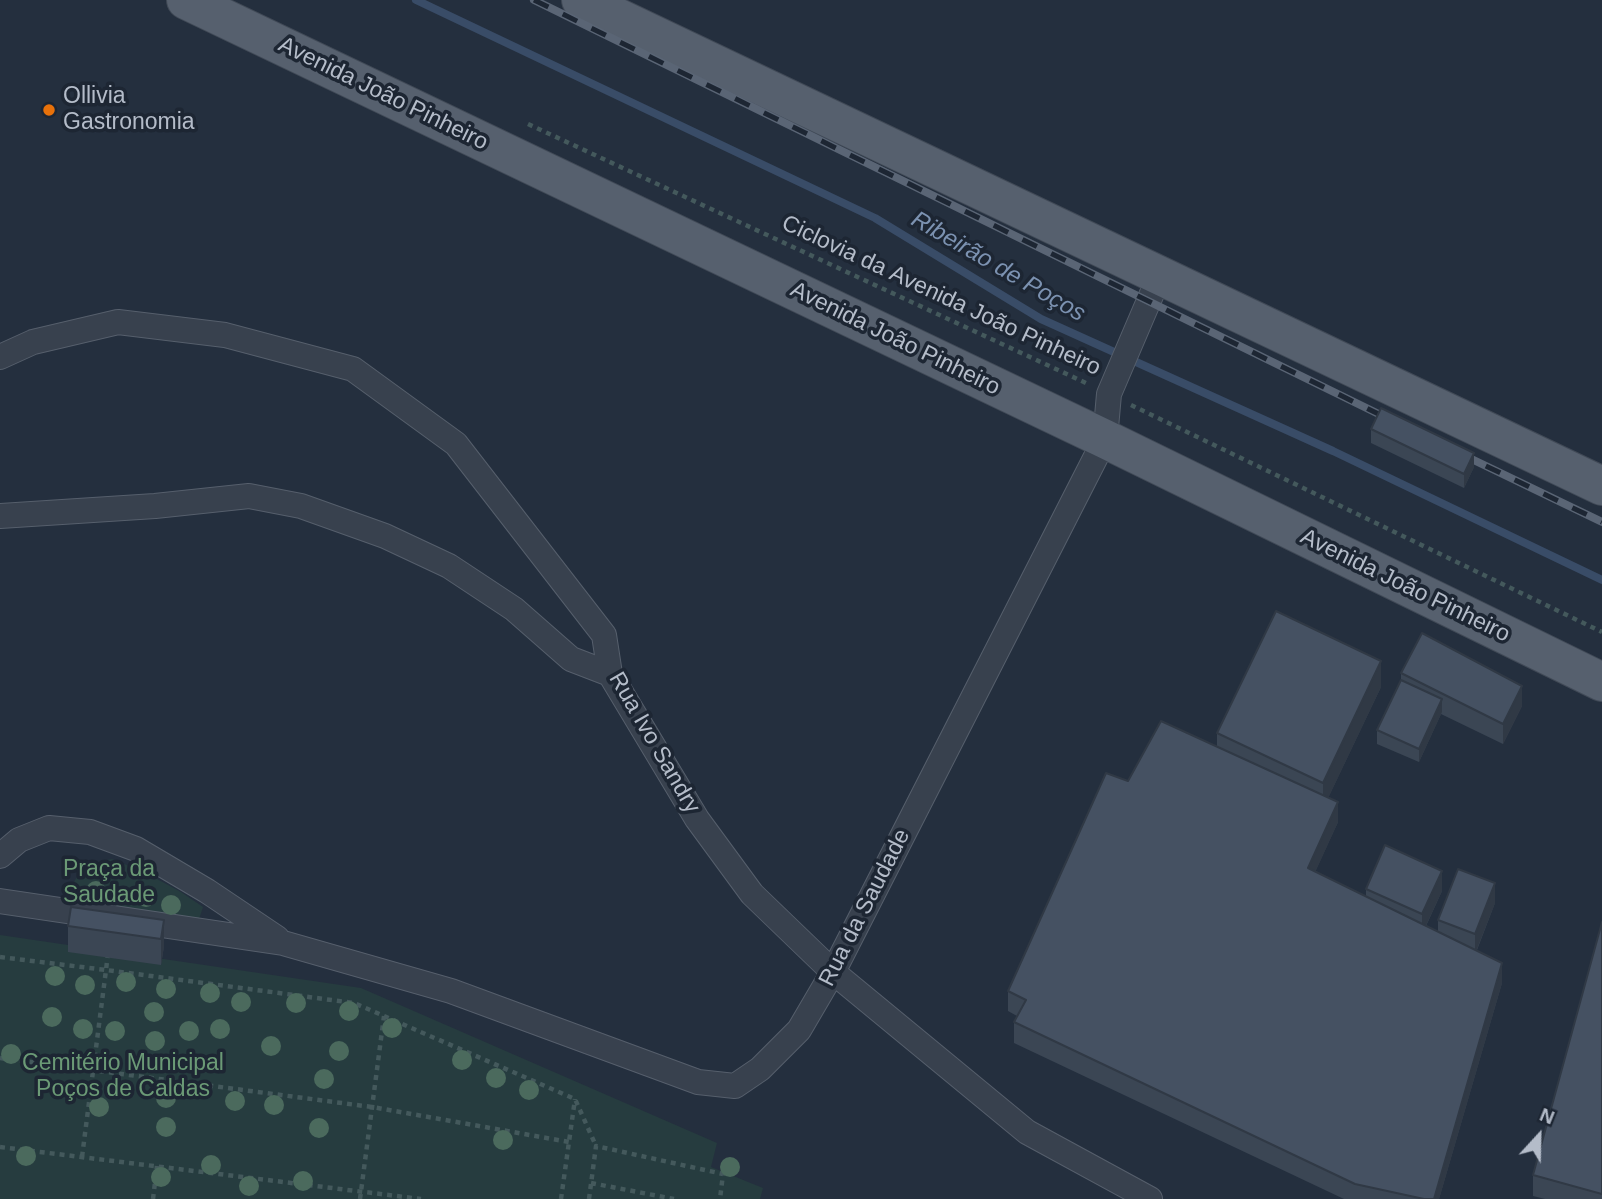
<!DOCTYPE html>
<meta charset="utf-8">
<style>
body{margin:0}
#map{position:relative;width:1602px;height:1199px;overflow:hidden;background:#242f3e;font-family:Arial,sans-serif}
canvas{display:block}
.north{position:absolute;left:1504px;top:1101px;width:70px;height:70px;-webkit-text-stroke:5px #1d2633;paint-order:stroke;rotate:22deg;font-size:19px;font-weight:700;line-height:28px;text-align:center;color:#b4bcc9}
.north::after{content:'';display:block;margin:auto;width:24px;height:32px;background:#b4bcc9;clip-path:polygon(50% 0,100% 100%,50% 72%,0 100%)}
</style>
<div id="map">
<canvas width="1602" height="1199"></canvas>
<div class="north">N</div>
</div>
<script>
const c = document.querySelector('canvas').getContext('2d');
c.lineJoin = 'round';
function fill(path, color) { c.fillStyle = color; c.fill(path, 'evenodd'); }
const toPath = rows => new Path2D(rows.map(r => 'M' + r).join(''));
function stroke(path, color, width, dash) { c.strokeStyle = color; c.lineWidth = width; c.lineCap = dash ? 'butt' : 'round'; c.setLineDash(dash || []); c.stroke(path); }
function drawText(font, color, halo, rows, align = 'center') {
  c.font = font + ' Arial,sans-serif'; c.lineWidth = 7; c.setLineDash([]); c.textBaseline = 'middle'; c.strokeStyle = halo; c.fillStyle = color; for (const [text, x, y, turn = 0] of rows) {
    c.save(); c.translate(x, y); c.rotate((+turn || 0) * Math.PI / 180); c.textAlign = isNaN(turn) ? turn : align; if (halo) c.strokeText(text, 0, 0); c.fillText(text, 0, 0); c.restore();
  }
}
fill(toPath([
 [112,859,144,872,181,892,203,907,198,922,92,905,78,896,71,887,78,875,90,863],
 [0,935,361,988,717,1143,711,1167,763,1188,760,1199,0,1199]
]), '#263c3f');
stroke(toPath([
 [416,0,875,218,1041,319,1333,451,1602,580]
]), '#394c67', 8);
const minor = toPath([
 [0,357,33,342,118,322,225,335,353,369,456,444,604,635,610,674,697,819,752,894,833,972,1027,1132,1150,1199],
 [0,516,155,506,249,496,301,506,385,536,449,566,514,609,571,659,610,674],
 [0,856,19,840,49,828,90,832,136,849,207,891,277,938],
 [0,901,283,943,451,991,698,1082,735,1086,760,1069,799,1030,833,972,1105,439,1109,394,1159,277]
]);
const primary = toPath([
 [186,0,1105,439,1602,682],
 [581,0,1602,486]
]);
stroke(minor, '#565f6c', 26);
stroke(primary, '#414a57', 40);
stroke(toPath([
 [528,124,1086,383],
 [1131,405,1602,632],
 [108,953,106,970,354,1003,575,1099,596,1146],
 [0,957,106,970,82,1157],
 [0,1058,372,1107,569,1142],
 [0,1147,421,1199],
 [591,1183,674,1199],
 [153,1199,157,1166],
 [360,1199,384,1016],
 [561,1199,575,1099],
 [589,1199,596,1146,723,1174,720,1199]
]), '#44595c', 4.5, [5, 5]);
stroke(minor, '#38414e', 24);
stroke(primary, '#56606e', 38);
const rail = toPath([
 [534,0,1397,423],
 [1457,452,1602,522]
]);
stroke(rail, '#5a6575', 8);
stroke(rail, '#1d2633', 5, [16]);
c.fillStyle = '#4b6a5d';
for (const [x, y] of [
 [96,891],
 [146,897],
 [171,905],
 [55,976],
 [126,982],
 [85,985],
 [166,989],
 [210,993],
 [241,1002],
 [296,1003],
 [349,1011],
 [154,1012],
 [52,1017],
 [392,1028],
 [83,1029],
 [220,1029],
 [115,1031],
 [189,1031],
 [155,1041],
 [271,1046],
 [339,1051],
 [11,1054],
 [462,1060],
 [496,1078],
 [324,1079],
 [529,1090],
 [166,1098],
 [235,1101],
 [274,1105],
 [99,1107],
 [166,1127],
 [319,1128],
 [503,1140],
 [26,1156],
 [211,1165],
 [730,1167],
 [161,1177],
 [303,1181],
 [249,1186]
]) { c.beginPath(); c.arc(x, y, 10, 0, 2 * Math.PI); c.fill(); }
fill(toPath([
 [1371,429,1474,467,1464,488,1371,443],
 [1401,673,1522,706,1503,744,1441,714,1419,762,1377,744,1377,730,1401,680],
 [1381,687,1328,798,1338,822,1315,872,1366,896,1366,889,1442,891,1426,926,1438,932,1438,920,1495,903,1477,950,1502,983,1439,1199,1344,1199,1014,1043,1014,1022,1017,1016,1008,1011,1008,991,1128,781,1217,747,1217,733],
 [164,920,164,946,161,965,68,952,68,926],
 [1602,922,1602,1199,1545,1199,1533,1196,1533,1175]
]), '#3b4654');
fill(toPath([
 [1474,453,1474,467,1464,488,1464,474],
 [1381,661,1381,687,1323,809,1323,783],
 [1522,686,1522,706,1503,744,1503,724],
 [1442,699,1442,712,1419,762,1419,749],
 [1338,802,1338,822,1308,888,1308,868],
 [1442,871,1442,891,1422,934,1422,914],
 [1495,883,1495,903,1475,954,1475,934],
 [164,920,164,946,161,965,161,939],
 [1502,963,1502,983,1439,1199,1434,1199]
]), '#303945');
const building = toPath([
 [1381,408,1474,453,1464,474,1371,429,1381,408],
 [1276,611,1381,661,1323,783,1217,733,1276,611],
 [1422,633,1522,686,1503,724,1401,673,1422,633],
 [1401,680,1442,699,1419,749,1377,730,1401,680],
 [1161,721,1338,802,1308,868,1502,963,1434,1199,1424,1199,1355,1184,1014,1022,1026,1000,1008,991,1106,773,1128,781,1161,721],
 [1385,845,1442,871,1422,914,1366,889,1385,845],
 [1458,869,1495,883,1475,934,1438,920,1458,869],
 [71,907,164,920,161,939,68,926,71,907],
 [1602,922,1602,1194,1533,1175,1602,922]
]);
fill(building, '#455162');
stroke(building, '#303945', 2);
for (const [x, y, r, color] of [
 [49,110,7,"#e8710a"]
]) { const dot = new Path2D(); dot.arc(x, y, r, 0, 2 * Math.PI); c.fillStyle = color; c.fill(dot); stroke(dot, '#1d2633', 2.5); }
drawText('23px', '#b4bcc9', '#1d2633', [
 ["Avenida João Pinheiro",383,94,26],
 ["Ciclovia da Avenida João Pinheiro",941,296,25],
 ["Avenida João Pinheiro",895,339,26],
 ["Avenida João Pinheiro",1405,586,26],
 ["Rua Ivo Sandry",654,743,60],
 ["Rua da Saudade",865,908,-63]
]);
drawText('23px', '#b4bcc9', '#1d2633', [
 ["Ollivia",63,97],
 ["Gastronomia",63,123]
], 'left');
drawText('23px', '#6b9a76', '#1d2633', [
 ["Praça da",109,870],
 ["Saudade",109,896],
 ["Cemitério Municipal",123,1064],
 ["Poços de Caldas",123,1090]
]);
drawText('italic 24px', '#7c92b1', '#1d2633', [
 ["Ribeirão de Poços",998,267,30]
]);
</script>
